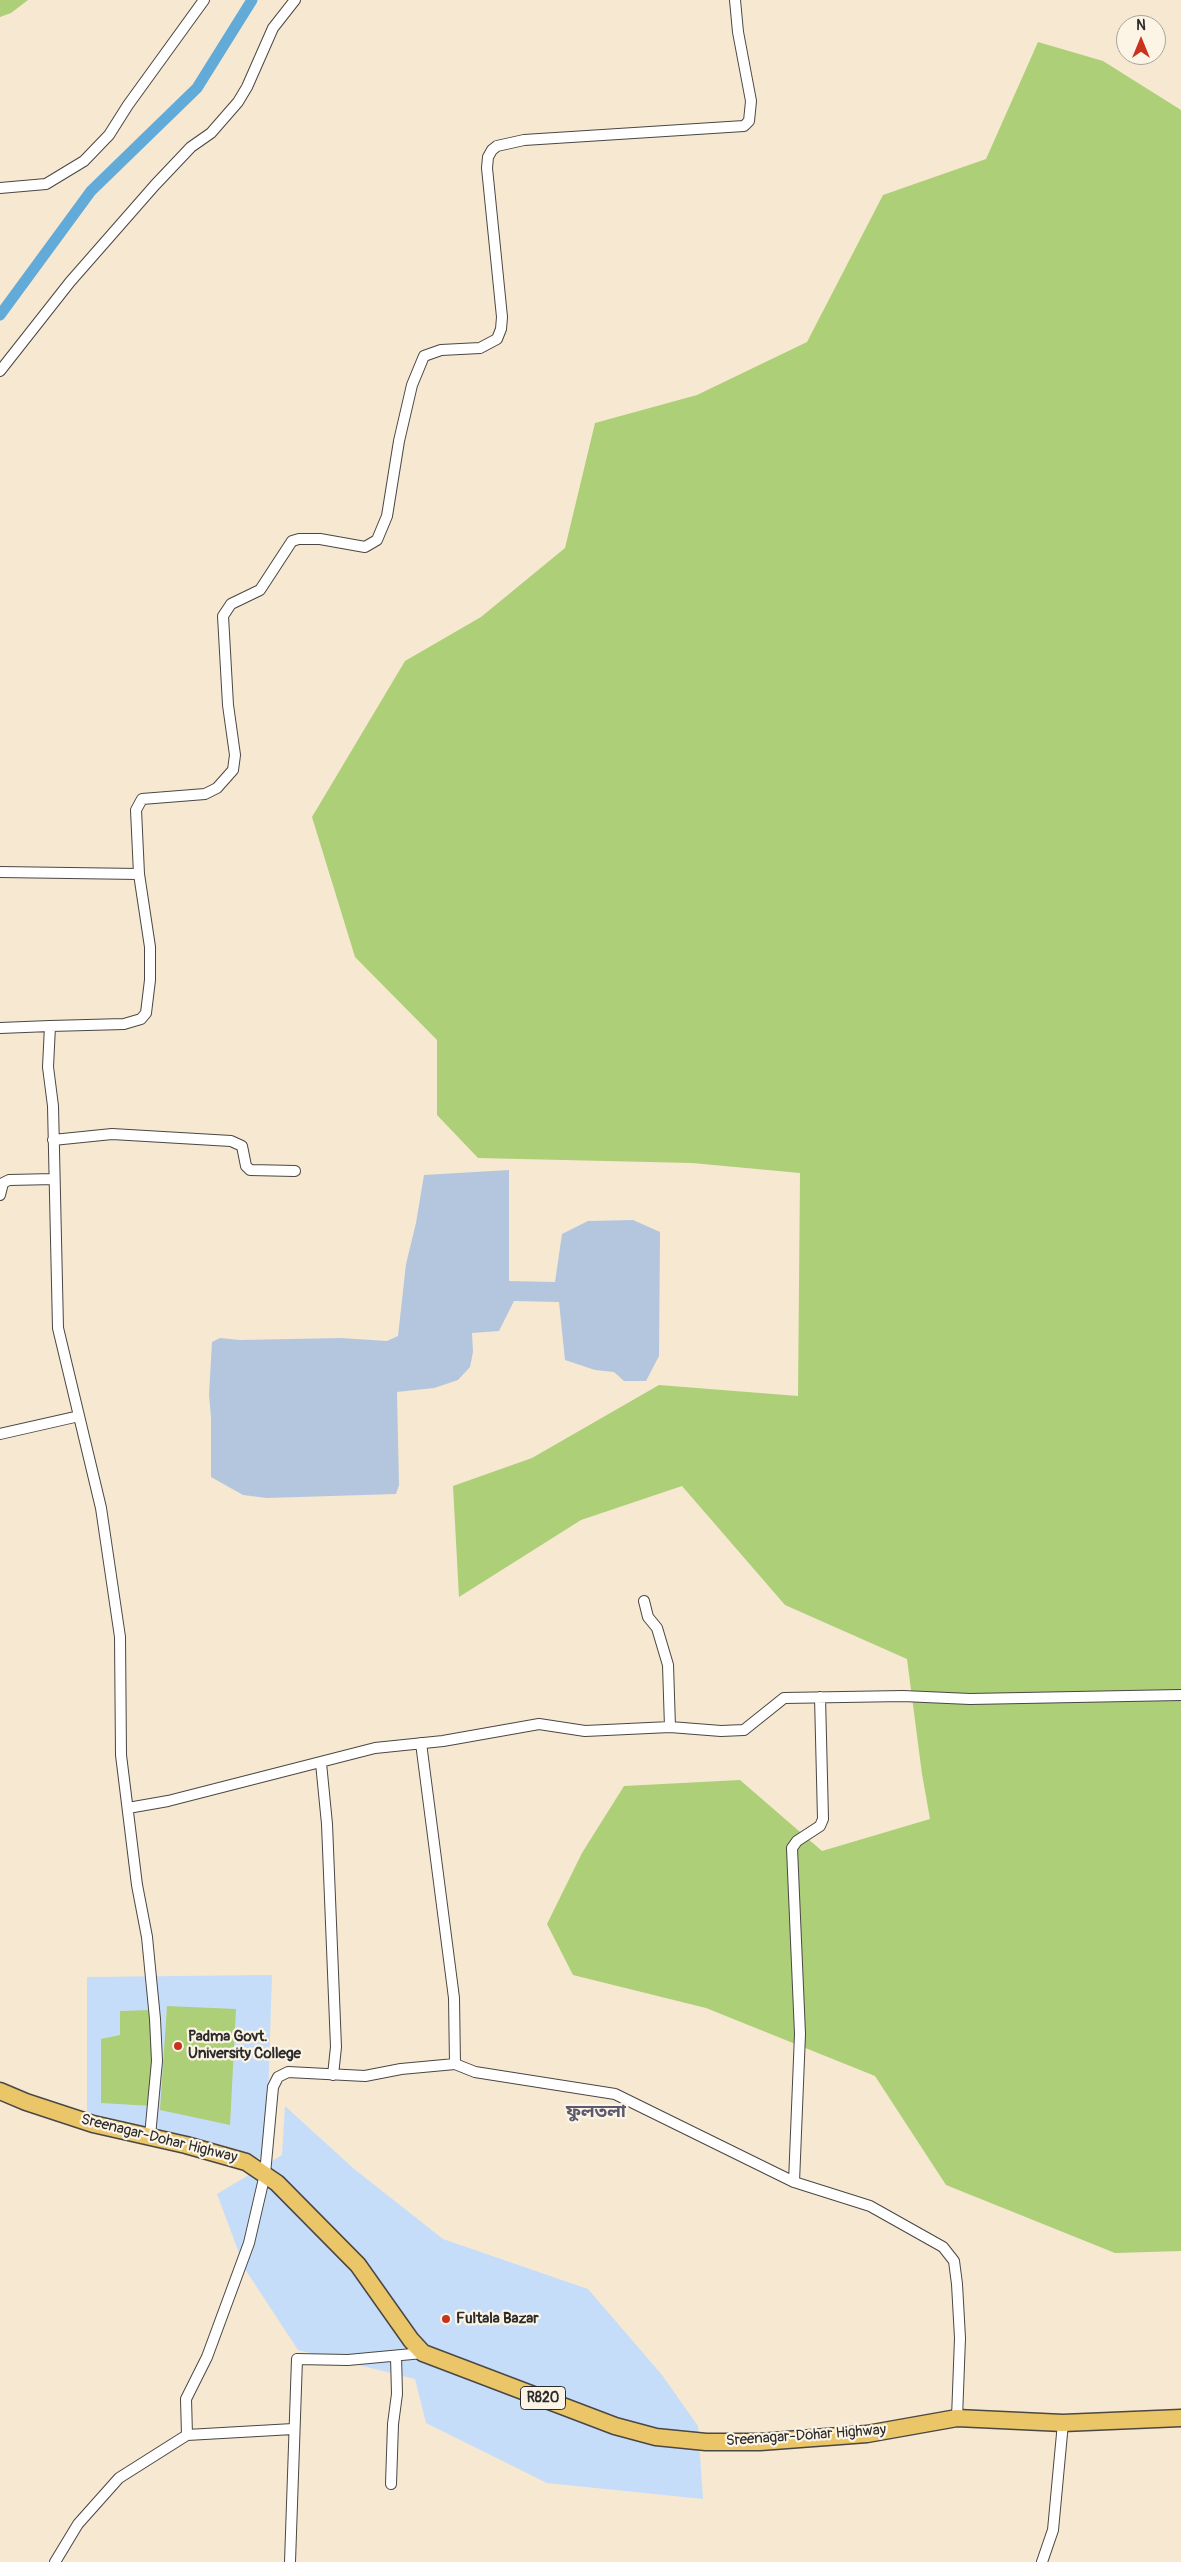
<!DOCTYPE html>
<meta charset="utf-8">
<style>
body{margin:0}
#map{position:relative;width:1181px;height:2562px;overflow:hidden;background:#f7e8d1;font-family:Pangolin,sans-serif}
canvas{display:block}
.north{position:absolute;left:1116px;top:15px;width:50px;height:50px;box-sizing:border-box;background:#fcf5e5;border:1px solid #a8a49b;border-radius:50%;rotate:0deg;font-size:14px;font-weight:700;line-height:20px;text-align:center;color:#2b2b2b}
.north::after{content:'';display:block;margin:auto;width:18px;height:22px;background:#c8321e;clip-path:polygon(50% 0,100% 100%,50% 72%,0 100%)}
</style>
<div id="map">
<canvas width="1181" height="2562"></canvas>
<div class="north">N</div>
</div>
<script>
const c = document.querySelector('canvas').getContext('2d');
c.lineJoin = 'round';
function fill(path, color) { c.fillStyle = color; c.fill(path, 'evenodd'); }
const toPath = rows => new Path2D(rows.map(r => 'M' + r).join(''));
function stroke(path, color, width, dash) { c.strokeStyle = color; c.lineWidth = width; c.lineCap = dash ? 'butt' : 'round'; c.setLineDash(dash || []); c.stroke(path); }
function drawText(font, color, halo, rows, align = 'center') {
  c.font = font + ' Pangolin,"Noto Sans Bengali",sans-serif'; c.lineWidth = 4.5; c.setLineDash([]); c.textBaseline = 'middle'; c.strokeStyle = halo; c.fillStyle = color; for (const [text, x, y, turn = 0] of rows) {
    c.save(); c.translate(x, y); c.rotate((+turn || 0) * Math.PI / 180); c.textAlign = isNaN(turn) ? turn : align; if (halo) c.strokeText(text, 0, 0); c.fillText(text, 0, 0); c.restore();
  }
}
fill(toPath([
 [272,1975,266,2160,87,2115,87,1977],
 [285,2106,353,2168,443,2239,588,2289,662,2375,698,2426,703,2499,547,2483,426,2423,415,2379,298,2350,245,2269,217,2194,282,2155]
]), '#c6ddf9');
fill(toPath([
 [509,1170,509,1281,555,1282,562,1234,588,1221,633,1220,660,1232,659,1356,646,1381,624,1381,614,1372,595,1370,565,1360,559,1302,514,1301,499,1331,472,1333,473,1352,470,1367,458,1380,434,1388,397,1392,399,1485,396,1494,267,1498,243,1495,211,1477,211,1417,209,1395,212,1342,220,1338,240,1340,341,1338,387,1341,398,1336,406,1264,416,1223,424,1175]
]), '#b4c6de');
fill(toPath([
 [0,0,28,0,11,13,0,17],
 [1038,42,1103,61,1181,110,1181,2251,1115,2253,946,2185,875,2076,706,2008,573,1975,547,1924,582,1853,624,1786,740,1780,822,1851,930,1819,922,1774,907,1659,785,1605,682,1486,581,1520,459,1597,453,1486,532,1458,659,1385,798,1396,800,1173,692,1163,478,1158,437,1115,437,1040,355,957,312,817,405,661,481,617,565,548,595,423,697,395,807,342,883,195,986,159],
 [167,2006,236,2009,230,2125,160,2110],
 [151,2010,152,2106,101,2103,101,2039,120,2035,120,2011]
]), '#adcf77');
stroke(toPath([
 [0,315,91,191,197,88,252,0]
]), '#62abd9', 11);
const minor = toPath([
 [0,188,46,184,84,161,109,135,128,105,204,0],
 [0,371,70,282,155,185,191,147,211,133,238,102,247,87,273,28,295,0],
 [0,872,139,874],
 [0,1028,50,1026],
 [53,1140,112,1134,231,1141,242,1146,246,1166,250,1170,295,1171],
 [0,1195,3,1183,9,1180,54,1179],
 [0,1434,79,1416],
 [644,1601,648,1617,657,1628,668,1665,670,1727],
 [421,1743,454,1998,455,2064],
 [321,1763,327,1824,336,2047,333,2075],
 [128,1808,168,1801,375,1748,443,1741,539,1724,585,1731,670,1727,721,1731,744,1730,784,1698,903,1696,970,1699,1181,1695],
 [150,2136,157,2061,155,2019,147,1937,137,1885,121,1755,120,1637,101,1508,58,1328,53,1106,48,1067,50,1026,124,1024,141,1019,146,1013,150,980,150,947,139,874,136,810,142,799,205,794,217,788,233,770,235,755,228,705,223,616,231,604,260,590,292,541,299,539,320,539,365,547,377,540,387,516,399,441,412,385,424,356,441,350,480,348,497,339,501,329,502,317,487,168,488,157,492,150,497,146,524,140,744,126,749,121,751,101,738,32,735,0],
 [794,2182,800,2034,792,1848,797,1841,820,1826,823,1819,820,1697],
 [187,2435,186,2399,207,2357,249,2243,265,2174,273,2087,278,2077,288,2072,365,2076,401,2069,455,2064,475,2072,615,2094,794,2182,870,2206,943,2247,954,2261,957,2284,960,2338,957,2418],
 [391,2484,393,2424,397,2394,396,2356],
 [55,2562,78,2524,119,2478,187,2435,293,2429],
 [290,2562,297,2359,348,2360,423,2353],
 [1042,2562,1053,2530,1063,2423]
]);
const primary = toPath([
 [0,2091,26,2102,93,2124,186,2145,246,2162,277,2183,358,2265,411,2340,423,2353,615,2426,656,2437,706,2442,760,2442,867,2434,957,2418,1063,2423,1181,2418]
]);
stroke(minor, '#4a4744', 12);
stroke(primary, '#4a4744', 19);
stroke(minor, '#fff', 10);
stroke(primary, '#eac669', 16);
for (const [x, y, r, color] of [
 [178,2046,5,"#c8321e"],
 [446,2319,5,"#c8321e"]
]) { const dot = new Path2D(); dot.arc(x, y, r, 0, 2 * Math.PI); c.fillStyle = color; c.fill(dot); stroke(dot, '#fcf5e5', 2); }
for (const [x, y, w] of [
 [543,2398,45]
]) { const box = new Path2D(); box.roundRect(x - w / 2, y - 11.5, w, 23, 4); c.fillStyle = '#fcf5e5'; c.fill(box); stroke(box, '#2b2b2b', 1); }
drawText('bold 14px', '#2b2b2b', null, [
 ["R820",543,2398]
]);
drawText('bold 15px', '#2b2b2b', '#fcf5e5', [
 ["Padma Govt.",188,2037],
 ["University College",188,2054],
 ["Fultala Bazar",456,2319]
], 'left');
drawText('15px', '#2b2b2b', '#fcf5e5', [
 ["Sreenagar-Dohar Highway",159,2139,14],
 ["Sreenagar-Dohar Highway",806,2436,-4]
]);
drawText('bold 18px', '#5d596f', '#fcf5e5', [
 ["ফুলতলা",596,2112]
]);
</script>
